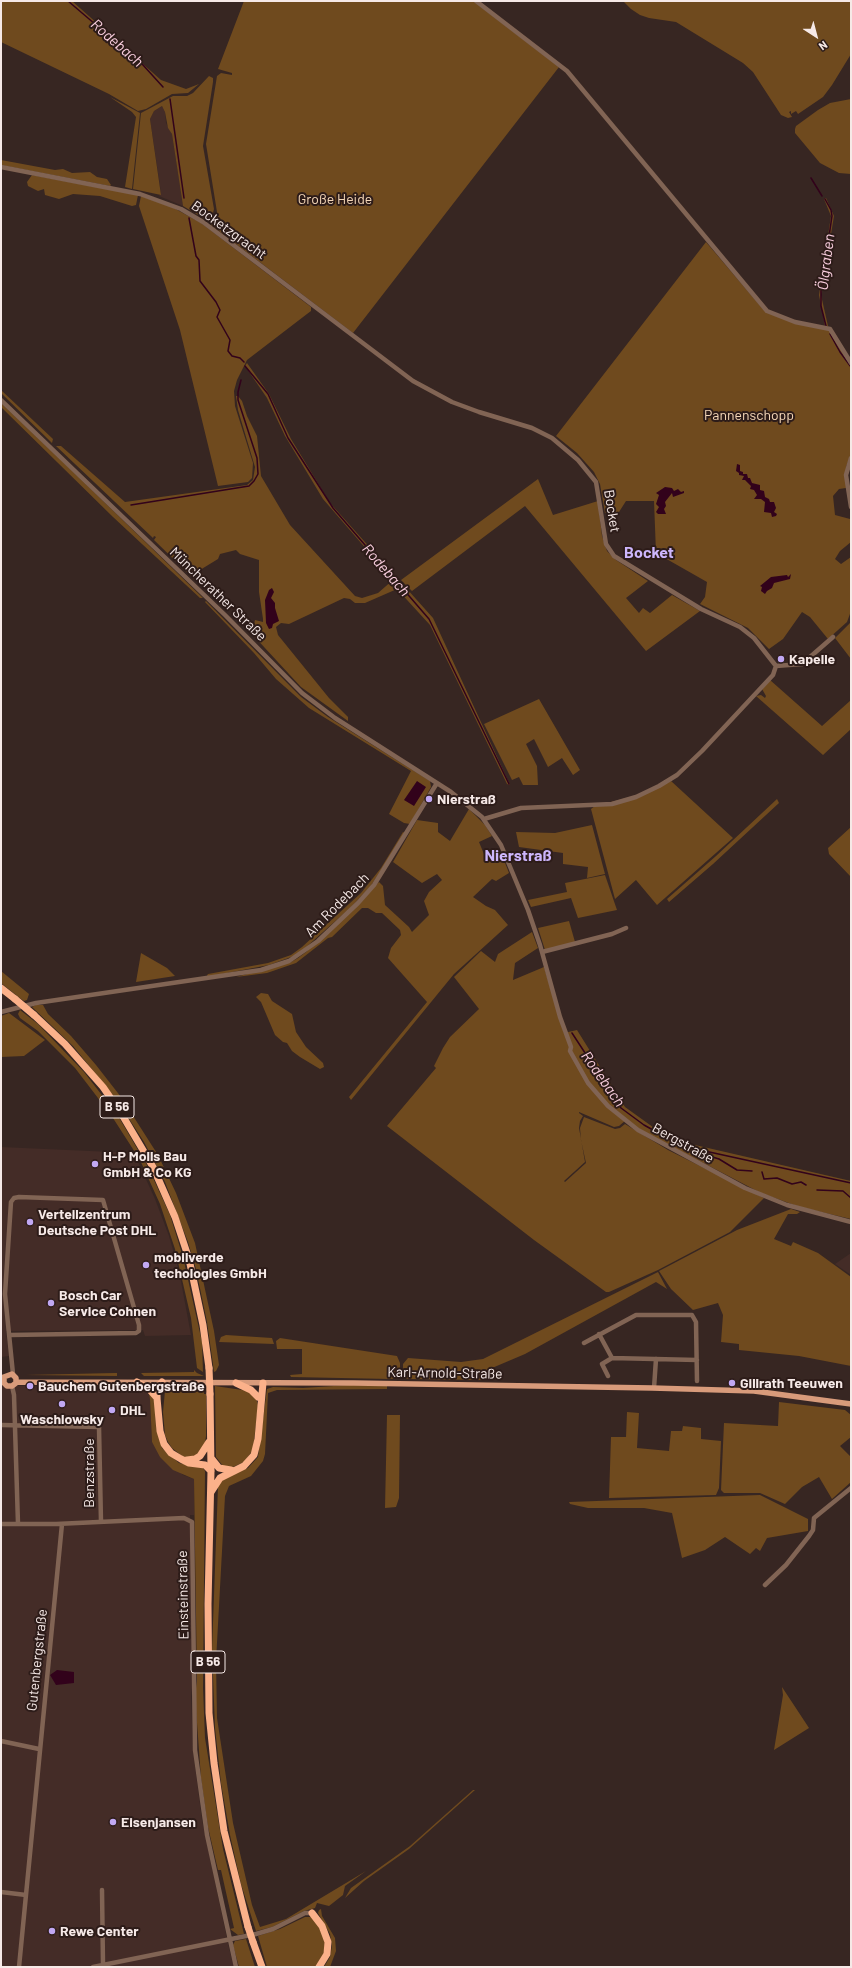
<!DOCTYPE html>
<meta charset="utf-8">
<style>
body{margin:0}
#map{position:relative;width:852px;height:1968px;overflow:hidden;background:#372622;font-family:Barlow,sans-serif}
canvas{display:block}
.frame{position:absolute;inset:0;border:2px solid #f6e9e7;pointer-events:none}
.north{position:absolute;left:796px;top:16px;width:40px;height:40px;-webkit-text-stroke:3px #2d1c19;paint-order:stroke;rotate:144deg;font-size:11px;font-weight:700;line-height:16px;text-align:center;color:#f6e9e7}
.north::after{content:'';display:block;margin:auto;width:14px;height:18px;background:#f6e9e7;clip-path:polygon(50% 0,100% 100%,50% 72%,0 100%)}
</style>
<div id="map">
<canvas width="852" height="1968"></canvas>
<div class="frame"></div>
<div class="north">N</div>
</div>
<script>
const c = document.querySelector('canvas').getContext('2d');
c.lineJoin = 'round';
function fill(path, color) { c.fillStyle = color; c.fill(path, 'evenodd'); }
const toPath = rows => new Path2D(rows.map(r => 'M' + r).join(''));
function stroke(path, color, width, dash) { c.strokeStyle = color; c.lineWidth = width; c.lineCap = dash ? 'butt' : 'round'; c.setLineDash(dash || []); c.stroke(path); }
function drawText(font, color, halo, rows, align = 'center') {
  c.font = font + ' Barlow,sans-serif'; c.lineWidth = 4; c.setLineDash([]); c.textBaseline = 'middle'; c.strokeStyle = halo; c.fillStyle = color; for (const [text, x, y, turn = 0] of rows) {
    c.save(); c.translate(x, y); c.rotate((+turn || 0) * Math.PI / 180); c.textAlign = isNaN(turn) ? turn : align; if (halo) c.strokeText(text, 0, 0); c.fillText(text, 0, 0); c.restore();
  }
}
fill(toPath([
 [162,106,165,112,166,123,172,134,183,206,159,196,161,193,150,119,154,111],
 [1,1147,134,1153,155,1199,169,1236,179,1271,191,1335,145,1336,143,1330,6,1331,9,1356,1,1357],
 [851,1253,851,1275,835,1264],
 [1,1386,130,1386,144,1389,149,1394,150,1399,152,1442,183,1475,194,1479,194,1515,190,1515,193,1679,191,1697,193,1751,202,1820,229,1948,234,1967,1,1967]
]), '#442c27');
fill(toPath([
 [1,1,72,1,161,80,186,89,199,84,188,93,172,94,146,109,138,111,109,94,1,42],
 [244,1,473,1,559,67,353,333,211,225,217,212,206,144,217,76,221,73,232,75,232,73,218,69],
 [625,1,851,1,851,54,832,85,823,97,798,114,796,111,791,114,791,111,789,112,792,117,788,118,781,115,753,72,743,63,676,22,649,18,640,15,631,9,624,2],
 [209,76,213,78,213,82,203,146,214,209,212,217,208,221,183,206,172,134,168,128,165,112,162,106,154,111,150,119,161,195,133,189,141,113,173,96,187,96,193,93],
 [110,97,140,113,132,189,125,187,136,117,132,112],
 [851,99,851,174,839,173,820,163,795,133,795,129,796,126,818,110,830,103],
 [1,160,55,170,63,169,72,173,90,172,97,177,107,179,111,185,110,186,1,165],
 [32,175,138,195,136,205,132,206,100,196,73,194,59,199,45,195,44,189,38,191,28,186,27,182],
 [141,196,172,207,201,223,311,307,311,311,307,314,247,360,237,380,234,391,235,406,253,463,252,478,248,482,218,486,180,330,139,206],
 [826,198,834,216,821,295,828,326,825,326,819,295,831,216,824,199],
 [706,242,762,308,767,312,829,330,851,364,851,454,846,467,846,488,839,489,833,496,835,515,850,519,851,542,840,551,835,559,841,564,851,557,851,611,847,622,828,639,810,617,802,612,783,639,769,649,748,628,700,604,705,597,707,582,656,553,654,501,626,501,619,512,605,513,600,484,594,472,577,453,556,436],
 [247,363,269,394,291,439,330,503,433,618,510,785,507,784,430,625,397,589,365,603,355,603,350,599,344,598,289,624,281,623,276,627,278,635,329,698,348,717,348,721,301,687,252,634,255,620,263,622,263,619,259,592,259,560,240,554,236,550,220,554,218,559,200,570,203,575,196,581,154,540,156,537,154,536,153,538,56,446,61,446,125,502,247,485,253,480,255,467,238,410,236,396,238,396,242,401,247,416,257,436,261,476,290,525,355,596,362,598,378,593,393,580,323,499,285,436,267,398,245,366],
 [1,390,53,439,52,443,1,393],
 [1,403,66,465,203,598,200,598,113,517,1,407],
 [538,479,553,515,598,501,602,536,607,551,616,560,648,581,626,598,639,613,643,608,650,613,672,595,700,611,646,651,525,506,412,591,401,580],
 [206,601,301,697,328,717,430,781,431,787,410,824,404,823,389,814,411,771,309,708,276,679,254,653,205,602],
 [850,623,851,624,851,659,835,638],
 [770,680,822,726,851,700,851,729,823,755,756,696,761,695,765,698,766,696,762,689],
 [539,699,580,770,573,775,562,758,548,767,534,739,526,744,537,766,538,785,523,785,519,777,512,780,484,724],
 [671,781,733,838,657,905,636,880,615,899,591,809,595,806,650,792],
 [777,799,779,803,713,864,669,902,667,899,716,856],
 [469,809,485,825,492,836,479,842,486,859,502,855,509,873,496,881,492,879,473,897,486,906,495,910,508,925,454,974,351,1100,349,1097,427,1002,388,958,391,948,401,935,400,930,382,913,376,913,368,908,362,908,332,937,328,938,296,963,267,973,236,977,291,962,298,958,306,952,379,882,383,886,385,905,409,927,412,932,429,915,424,901,429,892,442,880,437,874,422,883,393,862,417,820,438,823,438,832,450,841],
 [592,825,605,874,587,878,588,867,563,864,563,853,519,847,516,832,555,833],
 [851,827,851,877,829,854,828,848],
 [403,832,405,833,370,887,350,908,304,949,294,956,269,965,206,977,208,974,268,963,291,955,302,947,361,893,381,868],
 [605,875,617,910,578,918,571,898,531,907,528,900,567,892,565,883],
 [569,921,575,942,545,950,538,928],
 [532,932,538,948,515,963,513,980,544,967,564,1033,577,1030,625,1107,657,1130,682,1142,851,1181,851,1219,800,1207,761,1193,646,1133,626,1120,619,1126,614,1127,579,1112,579,1113,583,1116,580,1121,579,1128,585,1162,564,1181,565,1182,586,1163,581,1140,580,1128,584,1117,615,1129,620,1128,625,1124,668,1150,764,1198,730,1232,658,1270,609,1292,606,1292,534,1240,387,1126,436,1068,434,1066,443,1048,450,1037,479,1009,454,977,481,951,495,962,498,954],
 [141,953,167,968,175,976,136,982],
 [1,971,29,994,27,1000,24,1001,21,999,1,983],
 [261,993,268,994,272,1001,292,1014,296,1032,306,1047,323,1063,324,1067,320,1069,300,1057,292,1051,287,1043,283,1042,275,1035,261,1002,256,997],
 [36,1005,43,1005,48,1014,71,1036,96,1065,121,1097,158,1155,176,1193,195,1243,214,1331,219,1365,216,1371,214,1372,213,1364,207,1322,196,1269,188,1242,165,1182,144,1142,117,1100,73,1046,32,1007],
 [20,1010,38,1024,84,1072,118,1116,148,1167,170,1215,183,1257,202,1342,203,1372,197,1368,191,1318,175,1249,160,1204,140,1160,111,1115,75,1068,38,1031,20,1018,18,1014],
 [9,1013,45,1040,24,1056,1,1057,1,1016],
 [791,1209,800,1212,797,1214,788,1214,774,1239,791,1246,793,1242,818,1253,851,1277,851,1366,799,1356,739,1350,739,1344,721,1342,723,1315,718,1303,693,1310,671,1289,659,1271,737,1230],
 [658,1272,667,1289,656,1282,525,1354,485,1371,485,1380,408,1379,403,1378,403,1364,408,1358,461,1362,483,1359],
 [226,1335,272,1338,274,1344,219,1342,221,1337],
 [280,1338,397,1356,400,1363,400,1376,399,1378,390,1379,291,1377,290,1375,302,1374,302,1349,277,1349,276,1341],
 [194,1370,197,1373,204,1376,144,1376,141,1373,194,1372],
 [115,1373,117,1373,117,1376,25,1375],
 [349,1385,387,1386,387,1389,277,1390,268,1393,265,1454,263,1461,251,1476,229,1486,225,1496,216,1661,217,1718,233,1823,252,1905,260,1927,286,1919,366,1871,345,1886,343,1895,329,1906,317,1903,315,1908,304,1911,272,1927,256,1931,241,1884,230,1835,221,1783,215,1728,212,1650,218,1486,220,1482,226,1476,248,1468,258,1457,267,1389,273,1387,303,1388],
 [170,1386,204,1386,204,1394,206,1394,206,1436,205,1443,200,1454,187,1458,182,1456,172,1448,168,1442,165,1435,163,1412,165,1391],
 [215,1386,249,1391,256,1398,258,1405,253,1450,244,1462,233,1467,223,1466,216,1457],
 [144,1389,148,1389,155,1402,156,1427,162,1448,179,1463,203,1468,205,1471,203,1688,205,1738,223,1849,244,1934,238,1935,230,1929,234,1928,221,1870,218,1870,208,1827,201,1778,195,1695,197,1681,194,1479,173,1470,160,1457,152,1442,150,1399,149,1394],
 [779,1402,845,1410,851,1415,851,1437,840,1446,851,1457,851,1482,832,1499,819,1477,802,1487,785,1504,760,1493,724,1493,721,1490,724,1423,778,1426],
 [627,1412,639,1413,637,1448,669,1451,671,1431,682,1431,683,1426,701,1428,701,1439,721,1441,719,1488,716,1495,609,1498,611,1437,626,1437],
 [387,1415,400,1415,399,1498,396,1507,385,1508],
 [760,1495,808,1519,808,1531,767,1538,760,1551,756,1548,750,1554,725,1537,705,1550,682,1558,672,1513,644,1508,588,1508,570,1504,569,1502],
 [782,1687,809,1728,774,1750,783,1695],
 [473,1790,475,1790,409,1849,364,1881,326,1915,345,1898,351,1888,410,1846],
 [321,1909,322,1916,335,1938,336,1951,330,1967,324,1967,330,1957,332,1946,330,1934,318,1913,319,1910],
 [305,1917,311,1917,317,1922,325,1942,324,1953,319,1963,315,1967,267,1967,258,1936,280,1929],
 [246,1939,255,1967,239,1967,233,1945,235,1941]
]), '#6f4a1e');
fill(toPath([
 [737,464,740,465,740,471,743,472,743,474,747,474,748,478,750,478,752,483,760,485,760,490,764,491,765,497,769,499,770,502,774,502,776,508,774,512,777,514,776,516,772,517,771,513,764,512,765,502,761,499,754,499,757,495,754,490,750,489,751,486,745,480,742,480,744,476,739,475,739,473,736,471],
 [665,487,672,488,674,491,678,489,681,492,684,491,684,493,673,497,672,493,665,502,666,506,664,509,666,514,658,514,656,512,659,507,656,504,659,495,656,493],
 [791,574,790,579,774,583,772,588,767,591,765,594,761,591,762,587,760,586,771,577,787,575,788,577],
 [272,588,274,592,271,598,275,603,275,608,279,621,273,624,272,628,269,629,266,623,265,600,269,590],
 [417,781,426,787,414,806,404,800],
 [57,1670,74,1672,74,1683,56,1685,50,1675]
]), '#32021b');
stroke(toPath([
 [68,1,143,65,163,87],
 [170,99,184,198],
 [811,178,822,196],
 [825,199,831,210,832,216,821,291,821,306,826,326],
 [189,218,196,256,199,260,200,281,216,302,220,310,217,317,230,340,228,351,232,356,240,358,244,362],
 [830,334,840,352,851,367],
 [245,366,268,394,288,438,333,508,429,619,509,784],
 [131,505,249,486,254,481,258,474,257,458,238,400,238,392,241,380],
 [572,1033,621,1108,644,1125,671,1140,691,1148,851,1183],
 [704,1151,706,1155,719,1159,737,1170,752,1171],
 [762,1172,764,1179,777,1178,792,1184,801,1182,806,1185],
 [817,1190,843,1191,851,1198]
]), '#32021b', 1.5);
stroke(toPath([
 [476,1,567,71,767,311,795,322,830,329,851,363],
 [1,167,140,194,181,209,203,222,413,381,452,402,479,412,532,428,552,438,578,460,596,482,606,544,614,556,701,609,740,627,754,638,776,666],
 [1,400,225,615,302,693,335,718,451,792,482,817,501,845,528,910,540,945,560,1017,571,1047,570,1051,588,1083,608,1106,638,1130,745,1188,787,1205,851,1222],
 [851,458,846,475,851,507],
 [776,666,802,664,833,637],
 [484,819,521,808,612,804,636,797,659,786,677,775,702,751,773,675,776,666],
 [542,952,612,934,626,928],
 [1,1012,36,1003,261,970,289,961,318,941,358,903,374,885,437,783],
 [599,1334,612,1358,697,1360],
 [10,1335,136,1333,139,1331,139,1325,103,1200,19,1197,14,1198,11,1202,5,1294,13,1374],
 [584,1343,636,1315,692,1315,696,1322,697,1381],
 [608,1376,602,1364,612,1358],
 [12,1386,14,1395,18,1524],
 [654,1388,656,1359],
 [1,1425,99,1427,101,1522],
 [1,1524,56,1524,184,1518,192,1522,195,1750,207,1835,236,1967],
 [765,1585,786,1565,809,1536,813,1530,814,1518,851,1488],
 [1,1741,39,1749],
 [102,1890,103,1965],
 [1,1892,26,1895],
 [19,1967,62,1524],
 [93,1967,256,1934,273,1929,305,1913,312,1913]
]), '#816454', 4.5);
stroke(toPath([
 [1,1378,12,1374,16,1378,16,1383,12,1386,7,1386,4,1383,4,1378],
 [16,1382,354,1383,652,1388,754,1391,851,1404]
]), '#d89b7b', 5.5);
stroke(toPath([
 [1,988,15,999],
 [34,1015,65,1044,103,1087,121,1113,153,1167,175,1217,189,1259,203,1325,209,1368],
 [137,1382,149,1389,157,1398],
 [162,1382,157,1388,157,1398,160,1431,164,1444,171,1453,181,1459,189,1463,205,1465,211,1471],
 [236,1383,251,1390,258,1397],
 [210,1394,211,1471,208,1604,209,1713,214,1763,224,1831,248,1927],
 [211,1458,219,1468,231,1470],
 [187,1460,195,1459,200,1456,209,1442],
 [211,1492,220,1478,244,1466,254,1455,258,1439,263,1383],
 [312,1913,322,1926,328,1942,327,1954,319,1967],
 [253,1942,262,1967]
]), '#fbb18a', 7);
stroke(toPath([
 [15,999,34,1015],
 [209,1368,210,1394],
 [248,1927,253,1942]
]), '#fbb18a', 7);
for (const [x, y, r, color] of [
 [781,659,4,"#c1a8f3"],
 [429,799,4,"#c1a8f3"],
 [95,1164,4,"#c1a8f3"],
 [30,1222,4,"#c1a8f3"],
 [146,1265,4,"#c1a8f3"],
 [51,1303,4,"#c1a8f3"],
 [732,1383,4,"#c1a8f3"],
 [30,1386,4,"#c1a8f3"],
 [62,1404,4,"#c1a8f3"],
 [112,1410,4,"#c1a8f3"],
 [113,1822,4,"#c1a8f3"],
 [52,1931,4,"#c1a8f3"]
]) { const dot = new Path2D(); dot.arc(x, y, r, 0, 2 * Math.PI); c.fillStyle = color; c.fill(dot); stroke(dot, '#2d1c19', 1.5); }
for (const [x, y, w] of [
 [117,1107,34],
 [208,1662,34]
]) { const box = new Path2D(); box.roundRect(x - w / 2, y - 11, w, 22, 3); c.fillStyle = '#2d1c19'; c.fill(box); stroke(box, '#f6e9e7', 1); }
drawText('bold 13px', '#f6e9e7', null, [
 ["B 56",117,1107],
 ["B 56",208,1662]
]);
drawText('14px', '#f6d8b9', '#2d1c19', [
 ["Große Heide",335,199],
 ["Pannenschopp",749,415]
]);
drawText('14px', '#f6e9e7', '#2d1c19', [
 ["Bocketzgracht",229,230,36],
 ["Bocket",612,511,81],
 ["Müncherather Straße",218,594,44],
 ["Am Rodebach",337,905,-45],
 ["Bergstraße",683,1143,29],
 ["Karl-Arnold-Straße",445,1373,1],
 ["Benzstraße",89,1473,-90],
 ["Einsteinstraße",183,1595,-91],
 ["Gutenbergstraße",37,1660,-84]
]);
drawText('bold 14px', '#f6e9e7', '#2d1c19', [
 ["Kapelle",789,659],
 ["Nierstraß",437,799],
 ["H-P Molls Bau",103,1156],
 ["GmbH & Co KG",103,1172],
 ["Verteilzentrum",38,1214],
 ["Deutsche Post DHL",38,1230],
 ["mobilverde",154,1257],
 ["techologies GmbH",154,1273],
 ["Bosch Car",59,1295],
 ["Service Cohnen",59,1311],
 ["Gillrath Teeuwen",740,1383],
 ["Bauchem Gutenbergstraße",38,1386],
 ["DHL",120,1410],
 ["Waschlowsky",62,1419,"center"],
 ["Eisenjansen",121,1822],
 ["Rewe Center",60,1931]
], 'left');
drawText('italic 15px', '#f9cede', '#2d1c19', [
 ["Rodebach",117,43,41],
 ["Ölgraben",826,262,-83],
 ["Rodebach",386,570,49],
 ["Rodebach",603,1079,55]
]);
drawText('bold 16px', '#cdb6fc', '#2d1c19', [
 ["Bocket",649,553],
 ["Nierstraß",518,856]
]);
</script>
